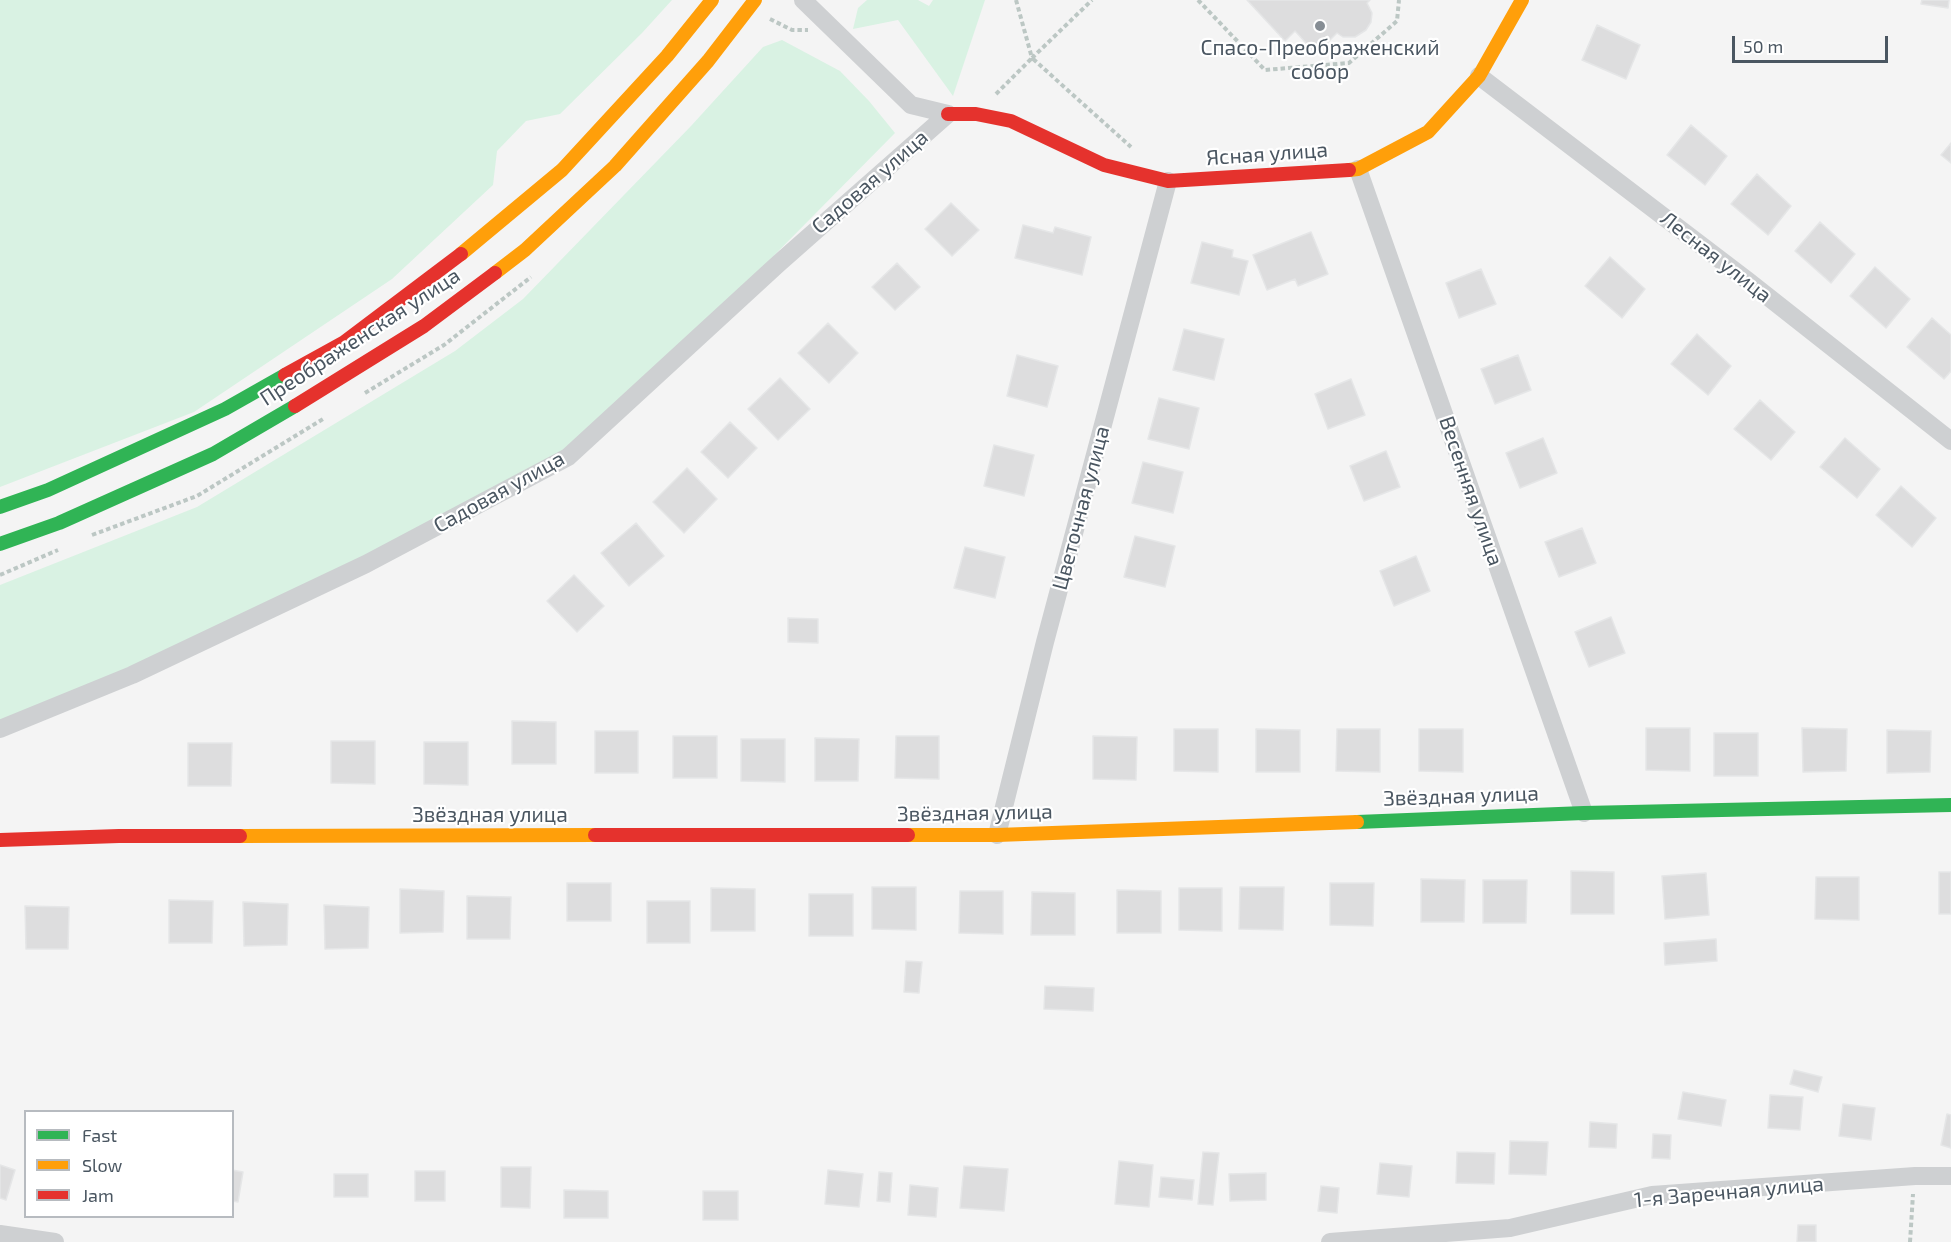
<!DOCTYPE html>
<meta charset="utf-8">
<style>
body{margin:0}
#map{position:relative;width:1951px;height:1242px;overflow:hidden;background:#f4f4f4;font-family:"Exo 2",sans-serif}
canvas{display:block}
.legend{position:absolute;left:24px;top:1110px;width:210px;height:108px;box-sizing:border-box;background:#fff;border:2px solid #b7bbc0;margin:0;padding:8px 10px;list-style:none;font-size:18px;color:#4a5661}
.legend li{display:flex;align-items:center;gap:12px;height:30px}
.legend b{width:30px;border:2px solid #b7bbc0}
.scale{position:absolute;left:1732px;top:36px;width:156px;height:27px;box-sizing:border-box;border:3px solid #4a5661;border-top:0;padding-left:8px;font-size:18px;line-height:21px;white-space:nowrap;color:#4a5661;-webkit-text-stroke:4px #fff;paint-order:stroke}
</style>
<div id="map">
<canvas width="1951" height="1242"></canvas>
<ul class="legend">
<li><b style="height:8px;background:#30b455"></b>Fast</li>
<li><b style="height:8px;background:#ff9f0a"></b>Slow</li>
<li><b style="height:8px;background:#e5322d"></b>Jam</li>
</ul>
<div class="scale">50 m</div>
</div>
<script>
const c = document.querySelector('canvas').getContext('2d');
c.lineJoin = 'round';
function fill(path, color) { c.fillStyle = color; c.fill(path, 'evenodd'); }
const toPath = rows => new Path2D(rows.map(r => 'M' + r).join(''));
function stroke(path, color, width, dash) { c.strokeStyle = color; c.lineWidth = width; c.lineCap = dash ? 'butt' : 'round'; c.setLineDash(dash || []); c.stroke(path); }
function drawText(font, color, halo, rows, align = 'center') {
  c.font = font + ' "Exo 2",sans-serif'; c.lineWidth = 4.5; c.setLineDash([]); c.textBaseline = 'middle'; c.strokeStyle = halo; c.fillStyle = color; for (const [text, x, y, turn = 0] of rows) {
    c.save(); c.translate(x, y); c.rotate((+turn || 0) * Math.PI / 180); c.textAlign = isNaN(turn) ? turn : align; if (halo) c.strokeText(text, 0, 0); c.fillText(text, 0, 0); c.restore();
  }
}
fill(toPath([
 [0,0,672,0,642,33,560,114,526,121,497,151,493,185,392,279,194,412,0,487],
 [867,0,918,0,929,6,933,0,985,0,953,96,898,20,853,29,858,8],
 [782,40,840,71,869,101,895,133,652,379,554,463,470,511,0,728,0,585,197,507,455,351,523,299,691,126,763,47]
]), '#d9f2e3');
const building = toPath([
 [1247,0,1370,0,1367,3,1372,13,1371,22,1366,30,1355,37,1343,37,1337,33,1316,54,1295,31,1285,41,1247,0],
 [1922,0,1949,0,1948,8,1921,4,1922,0],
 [1597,25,1640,45,1626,79,1582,60,1597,25],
 [1691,125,1727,156,1705,185,1667,155,1691,125],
 [1951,143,1951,163,1941,155,1951,143],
 [1757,174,1791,206,1768,235,1731,204,1757,174],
 [951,203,979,230,952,256,925,229,951,203],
 [1820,222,1855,254,1831,283,1795,251,1820,222],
 [1023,225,1053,233,1055,227,1091,237,1082,275,1015,258,1023,225],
 [1311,232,1328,274,1298,286,1295,279,1267,290,1253,255,1311,232],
 [1202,242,1233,250,1232,257,1248,261,1239,295,1191,283,1202,242],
 [1610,257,1645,289,1622,318,1585,286,1610,257],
 [897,263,920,287,895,310,872,287,897,263],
 [1875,267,1910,299,1886,328,1850,296,1875,267],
 [1481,269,1496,304,1459,318,1446,283,1481,269],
 [1932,318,1951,335,1951,371,1944,379,1907,347,1932,318],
 [828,323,858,353,829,383,798,353,828,323],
 [1184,329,1224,339,1214,380,1173,370,1184,329],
 [1697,334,1731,366,1708,395,1671,364,1697,334],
 [1017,355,1058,366,1047,407,1007,396,1017,355],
 [1518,355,1531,390,1495,404,1481,369,1518,355],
 [780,378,810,409,778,440,748,409,780,378],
 [1351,379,1365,415,1328,429,1315,394,1351,379],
 [1159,398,1199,408,1189,449,1148,439,1159,398],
 [1760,400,1795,432,1771,460,1734,429,1760,400],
 [730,422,757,448,728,478,701,452,730,422],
 [1543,438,1557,473,1520,488,1506,453,1543,438],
 [1845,438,1880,469,1857,498,1820,467,1845,438],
 [994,445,1034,455,1024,496,984,486,994,445],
 [1386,451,1400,487,1364,501,1350,466,1386,451],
 [1143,462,1183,472,1173,513,1132,503,1143,462],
 [687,468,717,499,684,533,653,502,687,468],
 [1901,486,1936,518,1912,547,1876,515,1901,486],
 [636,523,664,556,629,586,601,553,636,523],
 [1582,528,1596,563,1559,577,1545,542,1582,528],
 [1135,536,1175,546,1165,587,1124,577,1135,536],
 [965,547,1005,557,995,598,954,588,965,547],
 [1416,556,1430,591,1394,606,1380,571,1416,556],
 [574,575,604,606,577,632,547,601,574,575],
 [1611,617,1625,653,1589,667,1575,632,1611,617],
 [788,618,818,619,818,643,788,642,788,618],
 [512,721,556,722,556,764,512,764,512,721],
 [1646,728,1690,728,1690,771,1646,770,1646,728],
 [1802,728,1847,729,1846,771,1803,772,1802,728],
 [1174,729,1218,729,1218,772,1174,771,1174,729],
 [1256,729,1300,730,1300,772,1256,772,1256,729],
 [1337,729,1380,729,1380,772,1336,771,1337,729],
 [1419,729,1463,729,1463,772,1419,771,1419,729],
 [1887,730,1931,731,1930,772,1887,773,1887,730],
 [595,731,638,731,638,773,595,773,595,731],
 [1714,733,1758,733,1758,776,1714,776,1714,733],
 [673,736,717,736,717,778,673,778,673,736],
 [896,736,939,736,939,779,895,778,896,736],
 [1093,736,1137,737,1136,780,1093,779,1093,736],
 [815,738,859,739,858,781,815,781,815,738],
 [741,739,785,739,785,782,741,781,741,739],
 [331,741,375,741,375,784,331,783,331,741],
 [424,742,468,742,468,785,424,784,424,742],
 [188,743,232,743,231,786,188,786,188,743],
 [1571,871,1614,872,1614,914,1571,914,1571,871],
 [1939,872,1951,872,1951,914,1939,914,1939,872],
 [1706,873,1709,915,1665,919,1662,876,1706,873],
 [1816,877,1859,877,1859,920,1815,919,1816,877],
 [1421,879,1465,880,1464,922,1421,922,1421,879],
 [1483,880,1527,880,1526,923,1483,923,1483,880],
 [567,883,611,883,611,921,567,921,567,883],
 [1330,883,1374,883,1373,926,1330,925,1330,883],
 [872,887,916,887,916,930,872,929,872,887],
 [1240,887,1284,887,1283,930,1239,929,1240,887],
 [711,888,755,889,755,931,711,931,711,888],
 [1179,888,1222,888,1222,931,1179,930,1179,888],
 [400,889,444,891,443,932,400,933,400,889],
 [1117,890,1161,891,1161,933,1117,933,1117,890],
 [960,891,1003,891,1003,934,959,933,960,891],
 [1032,892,1075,893,1075,935,1031,935,1032,892],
 [809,894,853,894,853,936,809,936,809,894],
 [467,896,511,897,510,939,467,939,467,896],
 [169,900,213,901,212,943,169,943,169,900],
 [647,901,690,901,690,943,647,943,647,901],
 [243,902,288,904,287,945,244,946,243,902],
 [324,905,369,907,368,948,325,949,324,905],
 [25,906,69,907,68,949,26,949,25,906],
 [1716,939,1717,961,1665,965,1664,943,1716,939],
 [906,961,922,962,919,993,904,992,906,961],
 [1045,986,1094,988,1093,1011,1044,1009,1045,986],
 [1794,1070,1822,1077,1818,1092,1790,1084,1794,1070],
 [1683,1092,1726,1100,1721,1126,1678,1119,1683,1092],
 [1770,1095,1803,1097,1800,1130,1768,1128,1770,1095],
 [1843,1104,1875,1108,1871,1140,1839,1136,1843,1104],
 [1947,1114,1951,1115,1951,1148,1941,1145,1947,1114],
 [1590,1122,1617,1124,1616,1148,1589,1147,1590,1122],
 [1653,1134,1671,1135,1670,1159,1652,1158,1653,1134],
 [1510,1141,1548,1142,1546,1175,1509,1174,1510,1141],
 [1203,1152,1219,1153,1213,1205,1198,1204,1203,1152],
 [1457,1152,1495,1153,1494,1184,1456,1183,1457,1152],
 [1119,1161,1153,1165,1149,1207,1115,1204,1119,1161],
 [1380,1163,1412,1166,1409,1197,1377,1194,1380,1163],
 [0,1165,15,1170,6,1200,0,1198,0,1165],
 [964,1166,1008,1169,1004,1211,960,1208,964,1166],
 [501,1167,531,1167,530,1208,501,1207,501,1167],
 [232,1170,243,1172,238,1202,232,1201,232,1170],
 [828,1170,863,1174,859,1207,825,1204,828,1170],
 [415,1171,445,1171,445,1201,415,1201,415,1171],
 [879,1172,892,1173,890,1202,877,1201,879,1172],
 [1266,1173,1266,1200,1230,1201,1229,1174,1266,1173],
 [334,1174,368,1174,368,1197,334,1197,334,1174],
 [1161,1177,1194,1180,1192,1200,1159,1197,1161,1177],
 [910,1185,938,1188,936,1217,908,1215,910,1185],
 [1321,1186,1339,1188,1337,1213,1318,1211,1321,1186],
 [564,1190,608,1191,608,1218,564,1218,564,1190],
 [703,1191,738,1191,738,1220,703,1220,703,1191],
 [1798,1225,1816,1225,1816,1242,1797,1242,1798,1225]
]);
fill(building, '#ddddde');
stroke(building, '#e5e6e7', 1.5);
stroke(toPath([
 [1016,0,1032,58,1092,0],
 [1198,0,1265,70,1349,63,1397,21,1399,0],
 [770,19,792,30,808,30],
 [996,94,1032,58,1131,147],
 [365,393,444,345,531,277],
 [92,535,197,496,323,419],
 [0,575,58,550],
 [1910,1242,1913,1194]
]), '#bcc7c4', 4, [4.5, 3]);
stroke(toPath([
 [803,0,911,105,948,114],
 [1479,76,1748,281,1951,441],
 [1358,169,1584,813],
 [0,729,132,675,366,564,568,457,778,264,948,114],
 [997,835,1045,642,1168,181],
 [0,1234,55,1242],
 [1330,1242,1510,1228,1652,1195,1915,1176,1951,1176]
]), '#ced0d2', 18);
stroke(toPath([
 [0,507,48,490,225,409,285,375],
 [0,544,59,523,213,454,295,406],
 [1357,822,1584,813,1951,805]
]), '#30b455', 14);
stroke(toPath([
 [1349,170,1358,169,1428,132,1479,76,1522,0],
 [461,254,562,170,667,56,712,0],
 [495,273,525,250,615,166,708,61,755,0],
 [908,835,997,835,1357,822],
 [240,836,595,835]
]), '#ff9f0a', 14);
stroke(toPath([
 [948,114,976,114,1011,121,1104,165,1168,181,1349,170],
 [285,375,343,343,461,254],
 [295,406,424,326,495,273],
 [595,835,908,835],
 [0,840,119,836,240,836]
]), '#e5322d', 14);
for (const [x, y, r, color] of [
 [1320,26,6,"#868d94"]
]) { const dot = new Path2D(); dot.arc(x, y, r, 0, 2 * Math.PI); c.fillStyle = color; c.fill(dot); stroke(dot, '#fff', 2); }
drawText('21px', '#4a5661', '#fff', [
 ["Спасо-Преображенский",1320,48],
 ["собор",1320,72]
]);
drawText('21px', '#4a5661', '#fff', [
 ["Ясная улица",1267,154,-4],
 ["Садовая улица",870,182,-41],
 ["Лесная улица",1716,257,38],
 ["Преображенская улица",360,337,-33],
 ["Весенняя улица",1471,491,71],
 ["Садовая улица",499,492,-29],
 ["Цветочная улица",1081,508,-75],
 ["Звёздная улица",1461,796,-2],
 ["Звёздная улица",975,813,-1],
 ["Звёздная улица",490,815],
 ["1-я Заречная улица",1729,1192,-5]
]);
</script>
